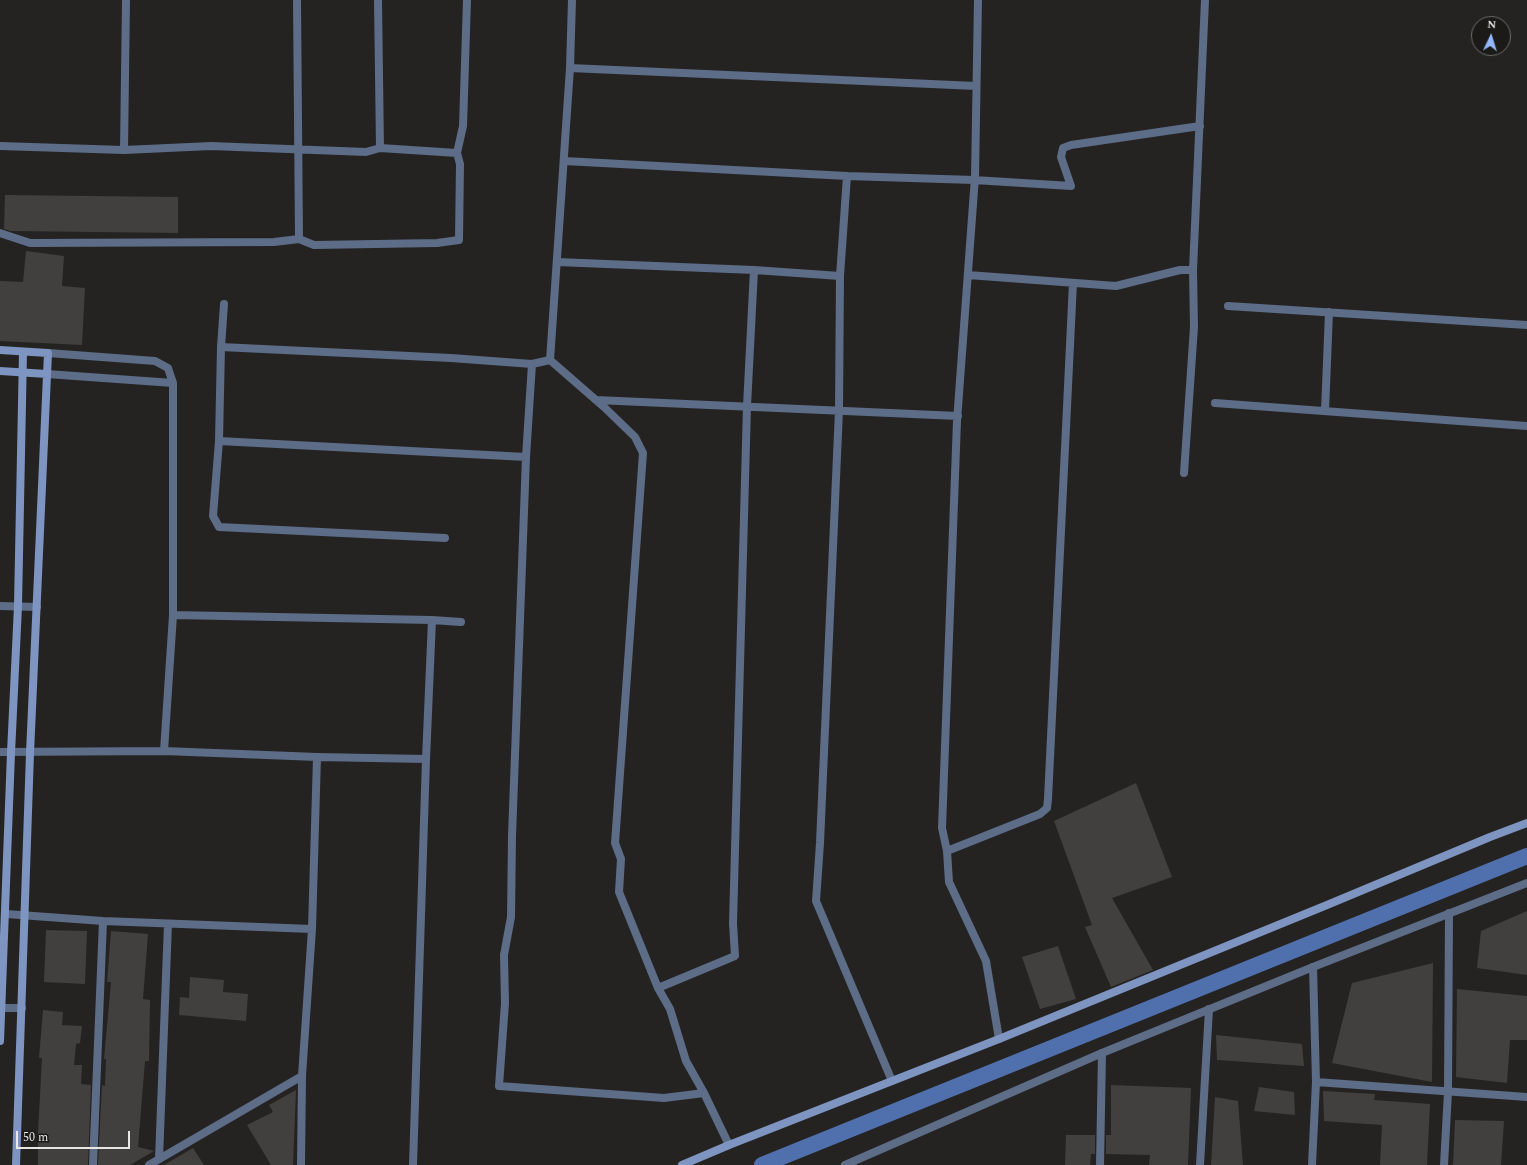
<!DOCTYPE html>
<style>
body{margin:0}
#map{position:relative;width:1527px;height:1165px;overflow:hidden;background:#242321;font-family:Spectral,serif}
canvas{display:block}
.north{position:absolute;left:1471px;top:16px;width:40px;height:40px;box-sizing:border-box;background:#1b1a17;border:1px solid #6d6c6a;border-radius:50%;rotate:4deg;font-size:11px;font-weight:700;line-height:16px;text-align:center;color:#e8e7e6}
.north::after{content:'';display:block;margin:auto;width:14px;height:18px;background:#93b7fd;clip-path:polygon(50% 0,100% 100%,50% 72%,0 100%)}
.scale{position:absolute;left:16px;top:1131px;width:114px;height:18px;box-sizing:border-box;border:2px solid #e8e7e6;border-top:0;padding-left:5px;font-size:12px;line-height:14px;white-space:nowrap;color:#e8e7e6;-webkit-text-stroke:3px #1b1a17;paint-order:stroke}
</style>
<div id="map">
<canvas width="1527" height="1165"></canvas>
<div class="north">N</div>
<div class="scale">50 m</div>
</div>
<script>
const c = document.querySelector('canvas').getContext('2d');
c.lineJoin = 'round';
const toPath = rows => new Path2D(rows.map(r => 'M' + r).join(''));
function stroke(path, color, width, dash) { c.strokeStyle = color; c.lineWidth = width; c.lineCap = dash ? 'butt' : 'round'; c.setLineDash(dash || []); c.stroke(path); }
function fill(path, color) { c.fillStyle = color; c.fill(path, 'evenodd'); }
stroke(toPath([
 [762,1165,1527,856]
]), '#5070ad', 16);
fill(toPath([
 [5,195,178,197,178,233,11,231,4,229],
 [26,251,64,256,62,286,85,288,82,345,0,341,0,281,23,282],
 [1136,783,1172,877,1112,898,1153,970,1111,987,1085,927,1092,925,1054,821],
 [1527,911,1527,975,1477,968,1481,931],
 [46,930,87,931,85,984,44,982],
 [111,931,148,934,143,999,150,1000,149,1061,145,1061,138,1147,154,1151,130,1165,98,1165,102,1085,105,1086,106,1059,104,1059,111,982,107,982],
 [1058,946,1076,999,1040,1009,1022,957],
 [1433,963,1432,1082,1332,1063,1352,983],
 [190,977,224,980,223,992,248,994,246,1021,179,1015,180,997,189,998],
 [1457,989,1527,996,1527,1040,1510,1040,1507,1083,1456,1077],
 [43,1010,63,1012,62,1025,82,1026,80,1043,76,1044,74,1065,82,1065,81,1084,91,1085,88,1165,38,1165,38,1132,42,1058,39,1058],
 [1216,1035,1302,1044,1304,1066,1217,1060],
 [1111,1085,1191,1088,1188,1165,1149,1165,1150,1155,1106,1154,1106,1135,1111,1135],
 [1259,1087,1294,1092,1295,1115,1254,1111],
 [296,1090,293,1165,271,1165,247,1125,273,1112,269,1105],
 [1323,1091,1375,1094,1374,1100,1430,1104,1427,1165,1380,1165,1382,1125,1324,1121],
 [1215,1097,1238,1101,1243,1165,1211,1165],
 [1455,1120,1504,1121,1501,1165,1453,1165],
 [1066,1135,1095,1135,1095,1154,1091,1154,1090,1165,1065,1165],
 [193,1148,204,1165,164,1165]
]), '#42403e');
stroke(toPath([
 [297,0,299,239],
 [378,0,380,148],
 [572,0,570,68,550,360,604,407,635,437,643,453,615,843,621,859,619,892,658,988,670,1009,686,1061,704,1093,729,1145],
 [978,0,975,177,957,421,942,828,947,851,949,882,986,961,999,1039],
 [570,68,976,86],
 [0,146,124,150,211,146,366,152,380,148,457,153],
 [124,150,126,0],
 [564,161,847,176,974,180,1071,186,1061,157,1063,148,1071,145,1200,126],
 [847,176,840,276,839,410,820,843,816,901,892,1081],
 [0,233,30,243,274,242,299,239,314,245,437,243,459,240,460,164,457,153,463,126,467,0],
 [557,262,754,270,840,276],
 [968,275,1116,286,1180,270,1193,270],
 [224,304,221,347,219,441,213,516,219,527,445,538],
 [1228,306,1527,325],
 [221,347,451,358,532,364,550,360],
 [48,353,155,361,168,368,173,383,173,615,164,751],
 [532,364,526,457,512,836,511,917,504,955,505,1003,499,1086,664,1098,704,1093],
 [47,374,173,383],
 [596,400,958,416],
 [1215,403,1527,426],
 [1325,411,1329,312],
 [219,441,526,457],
 [1184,473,1194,327,1193,270,1205,0],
 [0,606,37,607],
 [173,615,432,620,461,622],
 [0,752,164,751,317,757,426,759],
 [947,851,1040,814,1047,808,1048,799,1073,283],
 [6,914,103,921,312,929],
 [658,988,735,956,733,923,747,406,754,270],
 [0,1008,22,1008],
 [1316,1082,1527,1097],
 [159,1159,168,924],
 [93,1165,103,921],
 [149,1165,302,1076],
 [301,1165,302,1076,312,929,317,757],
 [413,1165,426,759,432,620],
 [1100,1165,1102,1053],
 [1200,1165,1209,1009],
 [1312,1165,1316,1082,1313,967],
 [1444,1165,1448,1092,1449,913]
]), '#5d6c87', 8);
stroke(toPath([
 [845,1165,1102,1053,1313,967,1527,883]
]), '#5d6c87', 8);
stroke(toPath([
 [0,350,48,353,30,753,16,1165],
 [0,371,47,374],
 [0,1041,11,753,18,606,23,352],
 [682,1165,729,1145,999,1039,1327,905,1490,837,1527,823]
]), '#7e95c1', 8);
</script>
